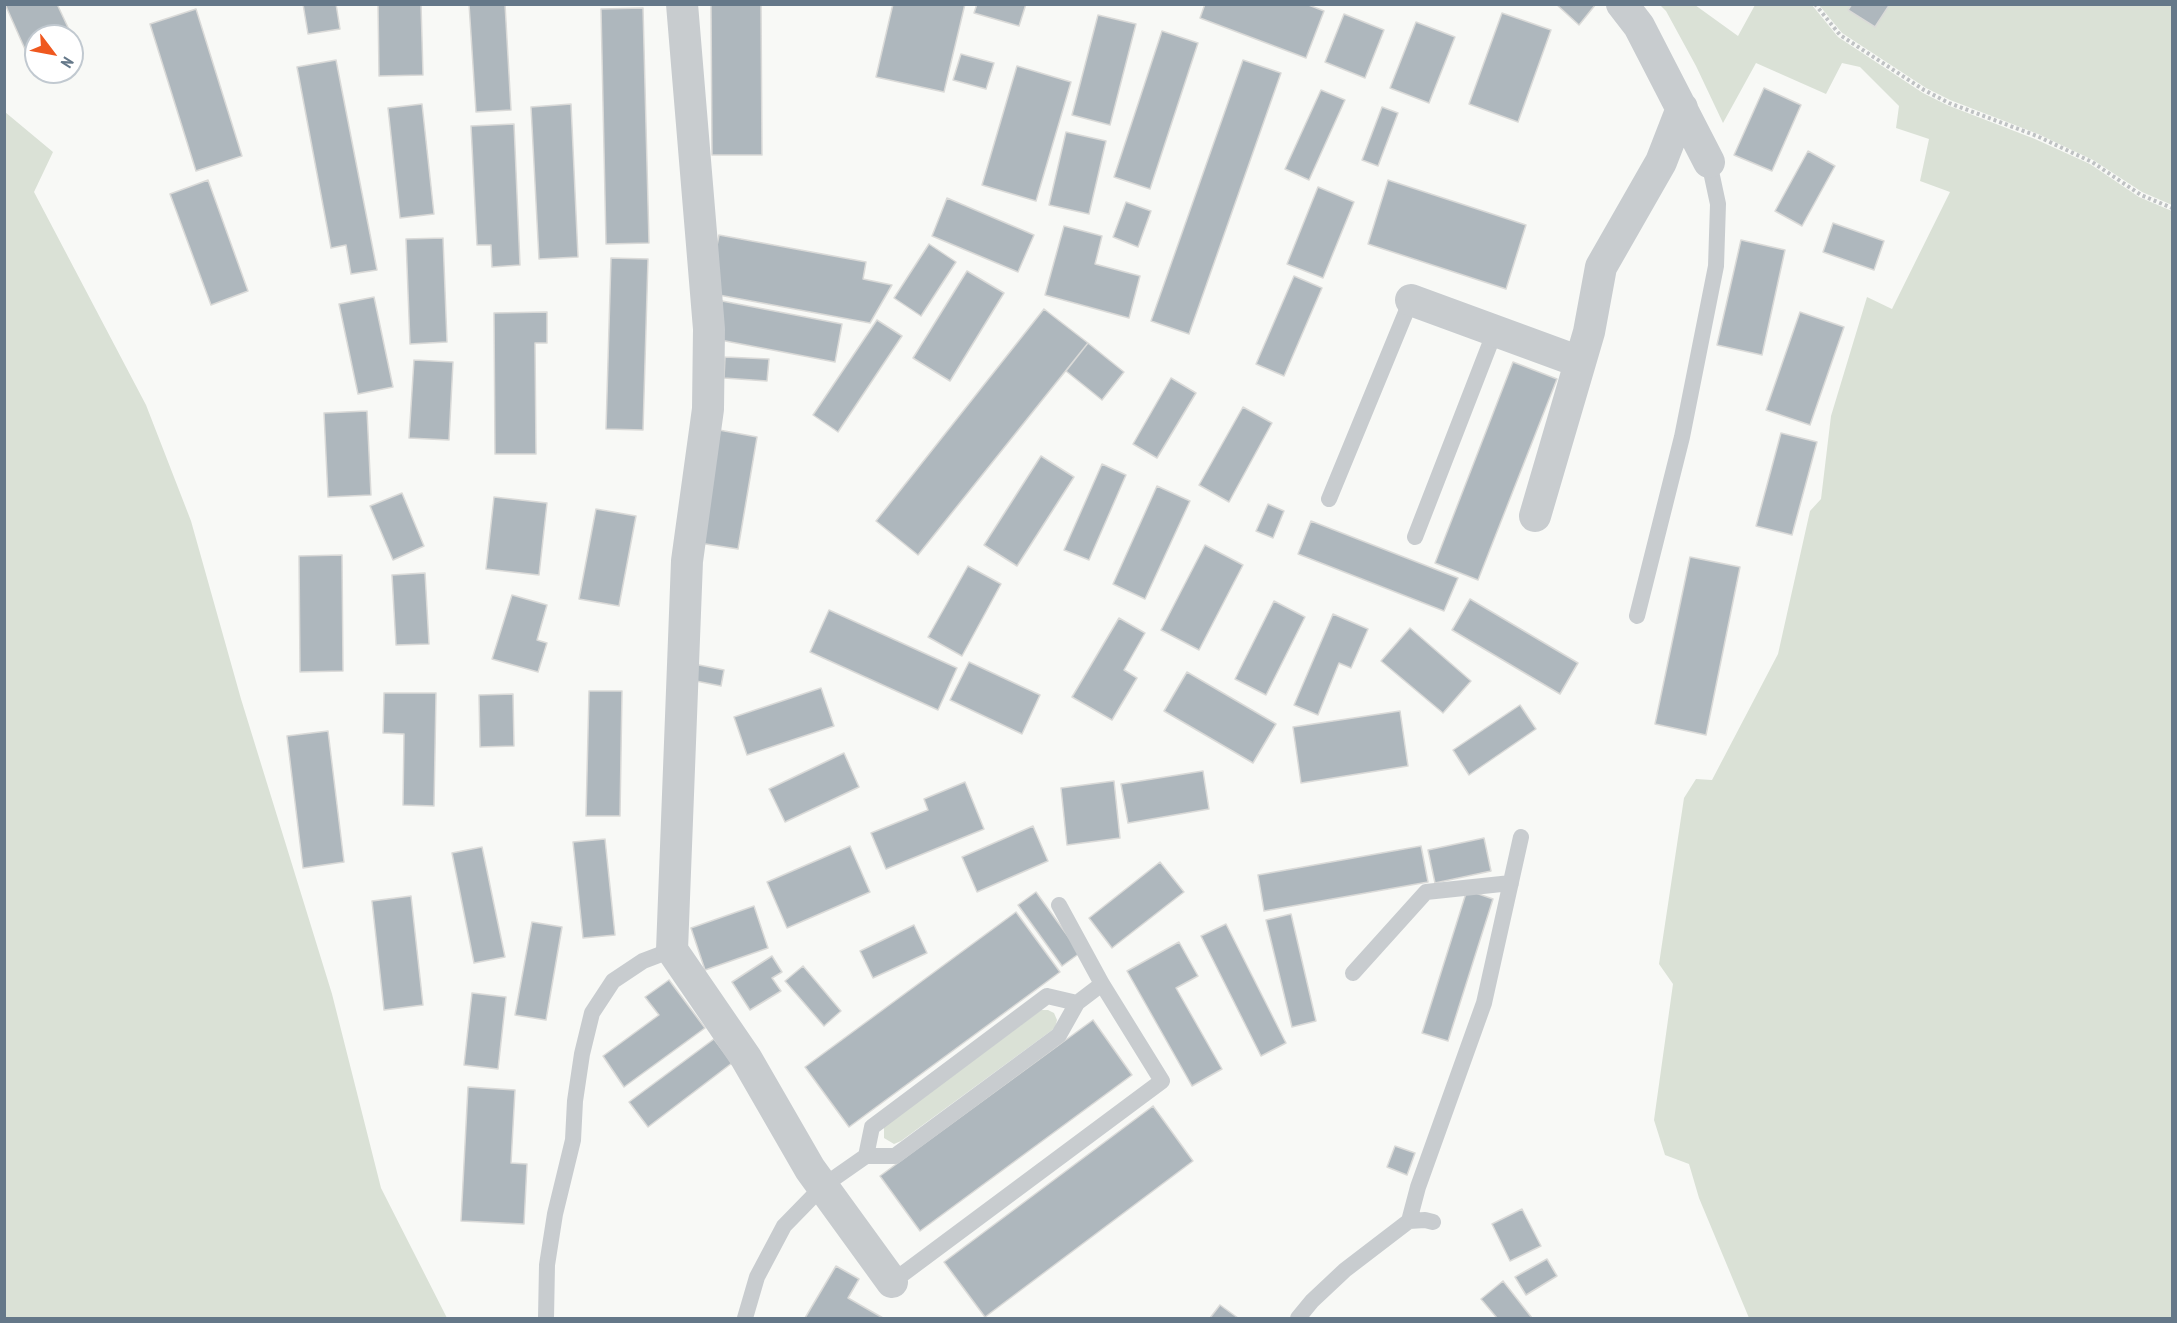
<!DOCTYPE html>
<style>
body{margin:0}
#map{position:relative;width:2177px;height:1323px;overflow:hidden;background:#f8f9f6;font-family:"PT Sans Narrow",sans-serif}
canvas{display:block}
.frame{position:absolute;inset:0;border:6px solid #657889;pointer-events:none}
.north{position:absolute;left:24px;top:24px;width:60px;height:60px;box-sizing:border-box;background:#fff;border:2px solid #c1c9d0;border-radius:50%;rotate:122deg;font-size:16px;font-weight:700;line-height:24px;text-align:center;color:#657889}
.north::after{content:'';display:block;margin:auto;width:21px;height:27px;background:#ef581f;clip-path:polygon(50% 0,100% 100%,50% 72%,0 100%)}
</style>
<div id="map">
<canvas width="2177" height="1323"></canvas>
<div class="frame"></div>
<div class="north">N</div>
</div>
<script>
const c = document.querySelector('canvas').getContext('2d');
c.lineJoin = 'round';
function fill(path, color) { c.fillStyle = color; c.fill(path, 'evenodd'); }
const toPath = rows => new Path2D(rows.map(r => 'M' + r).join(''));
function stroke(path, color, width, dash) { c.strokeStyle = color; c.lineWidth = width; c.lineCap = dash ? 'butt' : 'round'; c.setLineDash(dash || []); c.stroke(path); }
fill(toPath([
 [1660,5,1695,5,1738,36,1755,5,1812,5,1838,37,1923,93,1947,105,2035,139,2090,164,2139,197,2172,211,2172,1318,1749,1318,1699,1198,1689,1164,1665,1155,1654,1120,1673,984,1659,964,1684,798,1696,779,1712,780,1778,654,1810,511,1821,499,1831,416,1867,297,1892,309,1950,192,1920,181,1929,139,1896,128,1899,106,1860,67,1842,63,1826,94,1756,63,1723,123,1696,66,1666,11],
 [1819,5,2172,5,2172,205,2142,192,2093,160,2038,134,1950,100,1926,88,1842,33],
 [5,112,53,152,34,192,146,405,191,521,241,699,332,994,381,1188,447,1318,5,1318],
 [1041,1010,1048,1010,1054,1013,1057,1020,1055,1028,901,1141,894,1144,884,1138,884,1127]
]), '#dae1d6');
const building = toPath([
 [5,4,57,4,72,36,36,36,36,52,28,56,5,4],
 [303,4,336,4,340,29,308,34,303,4],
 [378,4,421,4,423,75,379,76,378,4],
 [469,4,505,4,511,110,476,112,469,4],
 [711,4,761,4,762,155,712,155,711,4],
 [893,4,965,4,944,92,876,77,893,4],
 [977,4,1026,4,1019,26,974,13,977,4],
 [1205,4,1306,4,1324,11,1306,58,1200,18,1205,4],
 [1556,4,1596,4,1579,25,1556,4],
 [1852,4,1890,4,1875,27,1848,10,1852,4],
 [643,8,649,243,606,244,601,9,643,8],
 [196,9,242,156,196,171,150,24,196,9],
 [1502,13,1551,30,1518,122,1469,104,1502,13],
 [1344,14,1384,30,1365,78,1325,62,1344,14],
 [1098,15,1136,24,1110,125,1072,115,1098,15],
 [1416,22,1455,37,1429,103,1390,88,1416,22],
 [1162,31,1198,43,1150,189,1114,177,1162,31],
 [961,54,994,63,986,89,953,80,961,54],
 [336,60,377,270,351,274,346,245,331,248,297,67,336,60],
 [1243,60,1281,73,1189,334,1151,321,1243,60],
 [1017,66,1071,82,1036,201,982,185,1017,66],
 [1764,88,1801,105,1772,171,1734,155,1764,88],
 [1321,90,1345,100,1309,180,1285,169,1321,90],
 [422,104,434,214,400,218,388,108,422,104],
 [571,104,578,257,539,259,531,107,571,104],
 [1382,107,1398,113,1378,166,1362,160,1382,107],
 [514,124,520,265,492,267,491,245,477,245,471,126,514,124],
 [1066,132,1106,141,1089,214,1049,205,1066,132],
 [1808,151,1835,166,1802,226,1775,211,1808,151],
 [208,180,248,291,211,305,170,194,208,180],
 [1388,180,1526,225,1506,289,1368,244,1388,180],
 [1318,187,1354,202,1323,278,1287,264,1318,187],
 [947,198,1034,235,1018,272,932,236,947,198],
 [1126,202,1151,211,1138,247,1113,237,1126,202],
 [1833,223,1884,241,1874,270,1823,252,1833,223],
 [1064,226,1102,236,1095,264,1140,276,1129,318,1045,295,1064,226],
 [719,235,866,262,863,279,892,285,870,323,708,293,719,235],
 [443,238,447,342,410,344,406,239,443,238],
 [1741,240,1785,250,1762,355,1717,345,1741,240],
 [929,244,956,262,921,316,894,298,929,244],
 [611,258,648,259,643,430,606,429,611,258],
 [967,271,1004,293,950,381,913,358,967,271],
 [1294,276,1322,288,1284,376,1256,364,1294,276],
 [374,297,393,387,358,394,339,304,374,297],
 [722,301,842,324,835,362,715,339,722,301],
 [1044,309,1088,343,918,555,876,521,1044,309],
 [547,312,547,343,535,343,536,454,495,454,494,313,547,312],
 [1800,312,1844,327,1810,425,1766,410,1800,312],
 [877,320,902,336,838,432,813,415,877,320],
 [1088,343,1124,372,1102,400,1066,371,1088,343],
 [725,357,769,359,767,381,724,378,725,357],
 [414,360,453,362,449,440,409,438,414,360],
 [1513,362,1557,379,1478,580,1435,563,1513,362],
 [1171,378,1196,393,1157,458,1133,444,1171,378],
 [1243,407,1272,423,1229,502,1199,485,1243,407],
 [367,411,371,495,328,497,324,413,367,411],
 [719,430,757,437,738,549,699,543,719,430],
 [1781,433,1817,442,1792,535,1756,526,1781,433],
 [1041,456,1074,477,1017,566,984,545,1041,456],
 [1102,464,1126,475,1089,560,1064,550,1102,464],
 [1157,486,1190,501,1145,599,1113,584,1157,486],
 [402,493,424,546,393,560,370,506,402,493],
 [494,497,547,503,539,575,486,569,494,497],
 [1268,504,1284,511,1273,538,1256,531,1268,504],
 [596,509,636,516,619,606,579,599,596,509],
 [1311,521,1458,578,1444,611,1298,554,1311,521],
 [1205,545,1243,565,1199,650,1161,630,1205,545],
 [342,555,343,671,300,672,299,556,342,555],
 [1690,557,1740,567,1706,735,1655,724,1690,557],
 [968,566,1001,584,962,656,928,637,968,566],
 [425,573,429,644,396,645,392,575,425,573],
 [512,595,547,605,537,640,547,643,538,672,492,659,512,595],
 [1470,599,1578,663,1560,694,1452,630,1470,599],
 [1274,601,1305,617,1266,695,1235,679,1274,601],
 [829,610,957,668,938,710,810,652,829,610],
 [1333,614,1368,629,1351,668,1339,663,1318,715,1294,705,1333,614],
 [1119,618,1145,633,1124,670,1137,678,1112,720,1072,697,1119,618],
 [1410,628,1471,681,1443,713,1381,661,1410,628],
 [969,662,1040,695,1022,734,950,700,969,662],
 [694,664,724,670,721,686,691,680,694,664],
 [1187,672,1276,724,1253,763,1164,711,1187,672],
 [821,688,834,726,747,755,734,717,821,688],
 [589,691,622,691,620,816,586,816,589,691],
 [384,693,436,693,434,806,403,805,404,734,383,733,384,693],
 [513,694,514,746,480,747,479,695,513,694],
 [1520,705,1536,729,1469,775,1453,750,1520,705],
 [1400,711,1408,766,1301,783,1293,727,1400,711],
 [328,731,344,862,303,868,287,736,328,731],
 [844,753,859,787,785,822,769,789,844,753],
 [1203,771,1209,809,1128,823,1121,784,1203,771],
 [1114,781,1120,838,1067,845,1061,788,1114,781],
 [965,782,984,829,886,869,871,833,928,810,924,799,965,782],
 [1033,826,1048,861,977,892,962,857,1033,826],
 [1484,838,1491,871,1435,883,1428,850,1484,838],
 [605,839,615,935,583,938,573,842,605,839],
 [850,846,870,892,787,928,767,882,850,846],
 [1421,846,1428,882,1264,911,1258,875,1421,846],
 [482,847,505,957,474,963,452,853,482,847],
 [1160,862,1184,892,1112,948,1089,918,1160,862],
 [1467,890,1493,899,1448,1041,1422,1033,1467,890],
 [1036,892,1080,953,1062,966,1018,905,1036,892],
 [411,896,423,1005,384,1010,372,901,411,896],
 [754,906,768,948,705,970,691,928,754,906],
 [1016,912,1060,972,849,1127,805,1067,1016,912],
 [1291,914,1316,1021,1292,1027,1266,920,1291,914],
 [532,922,562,927,546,1020,515,1015,532,922],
 [1226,924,1286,1043,1261,1056,1201,936,1226,924],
 [914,925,927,953,873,978,860,951,914,925],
 [1179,942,1198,976,1176,988,1222,1069,1192,1086,1127,971,1179,942],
 [772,956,782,972,772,978,781,991,750,1010,732,982,772,956],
 [803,966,841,1011,824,1026,785,981,803,966],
 [669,980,705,1028,624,1087,603,1056,659,1015,645,997,669,980],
 [472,993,506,997,498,1069,464,1065,472,993],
 [1093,1020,1132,1075,920,1231,880,1176,1093,1020],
 [714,1039,732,1063,648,1127,629,1102,714,1039],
 [468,1087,515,1090,511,1163,527,1164,524,1224,461,1221,468,1087],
 [1153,1106,1193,1161,985,1317,944,1262,1153,1106],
 [1395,1146,1415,1153,1407,1175,1387,1167,1395,1146],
 [1522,1209,1541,1246,1510,1261,1492,1224,1522,1209],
 [1547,1259,1557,1276,1526,1295,1515,1277,1547,1259],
 [836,1266,859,1279,848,1298,883,1318,805,1318,836,1266],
 [1503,1281,1532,1318,1497,1318,1481,1299,1503,1281],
 [1220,1305,1238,1318,1210,1318,1220,1305]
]);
fill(building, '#aeb7bd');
stroke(building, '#dadad8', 1.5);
stroke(toPath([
 [1815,4,1840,35,1924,90,1949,103,2037,136,2092,162,2141,195,2172,208]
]), '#bfc2c4', 4, [3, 3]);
stroke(toPath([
 [1329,499,1411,300],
 [1415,537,1495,331],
 [1637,616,1682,437,1716,266,1718,204,1709,162],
 [1353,973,1426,892,1511,883],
 [1047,996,1077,1003,1059,1035,895,1156,866,1156,872,1127,1047,996],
 [1077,1003,1102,984],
 [1409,1221,1418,1187,1484,1003,1521,837],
 [892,1282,1162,1081,1102,984,1059,905],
 [546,1318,547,1265,555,1214,573,1140,575,1101,582,1054,592,1013,613,981,643,961,672,950],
 [745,1318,757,1277,784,1226,823,1186,866,1156],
 [1298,1318,1312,1301,1345,1270,1409,1221,1425,1220,1433,1222]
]), '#c8cccf', 16);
stroke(toPath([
 [682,4,709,329,708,409,687,561,672,950,746,1058,810,1169,892,1282],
 [1622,4,1639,26,1709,162],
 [1411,300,1580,362],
 [1535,516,1589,332,1601,267,1661,162,1682,108]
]), '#c8cccf', 32);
</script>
